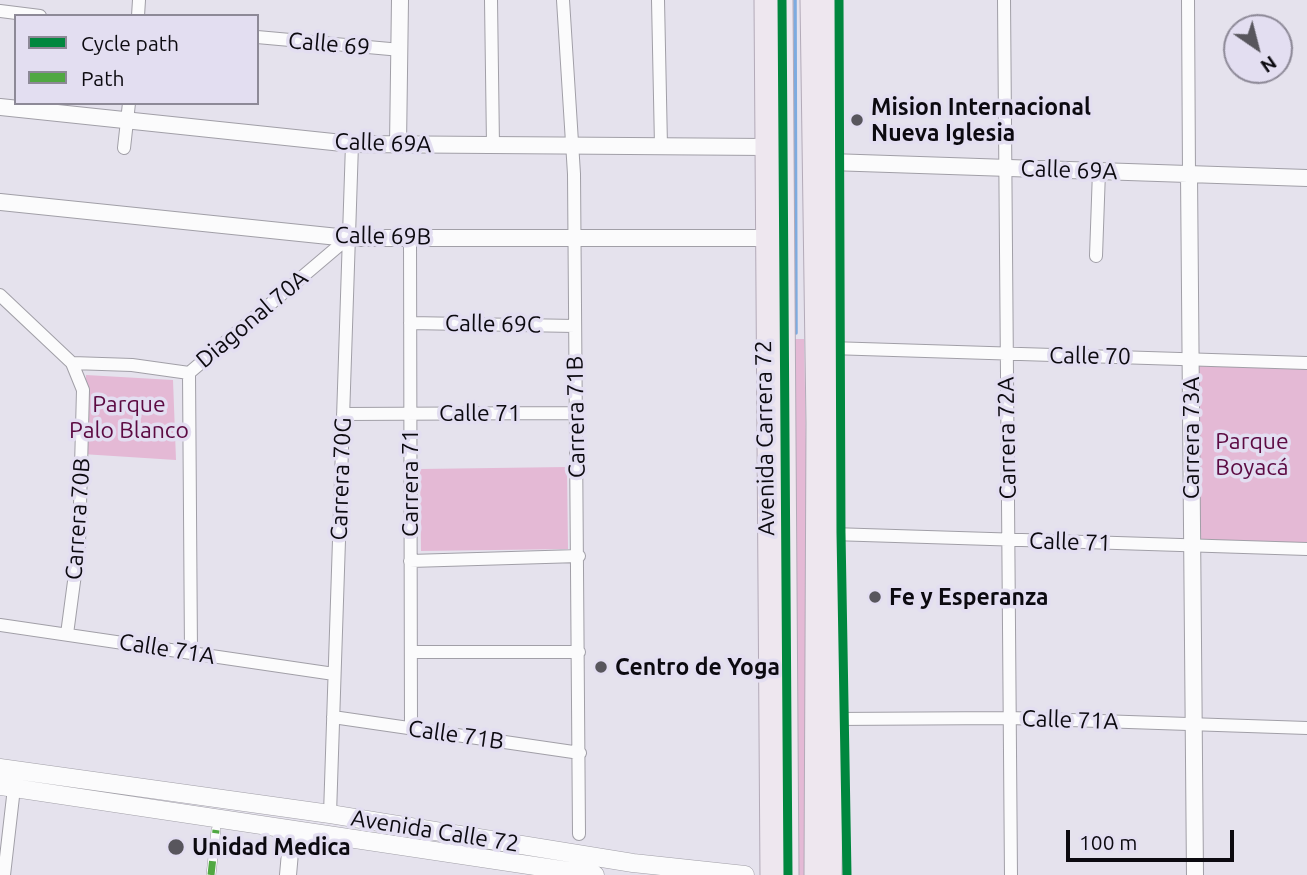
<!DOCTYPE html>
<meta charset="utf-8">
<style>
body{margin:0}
#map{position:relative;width:1307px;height:875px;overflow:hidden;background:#e5e2ed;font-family:Ubuntu,sans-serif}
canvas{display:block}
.legend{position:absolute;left:14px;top:14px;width:245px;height:91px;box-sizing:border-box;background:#e3def1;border:2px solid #8d8997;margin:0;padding:9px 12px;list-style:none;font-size:21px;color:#0c0a10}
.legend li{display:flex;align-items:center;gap:14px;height:35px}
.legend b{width:35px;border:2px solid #8d8997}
.north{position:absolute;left:1223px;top:14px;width:70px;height:70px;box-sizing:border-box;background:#e3def1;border:2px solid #8d8997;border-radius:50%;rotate:145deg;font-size:19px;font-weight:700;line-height:28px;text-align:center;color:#0c0a10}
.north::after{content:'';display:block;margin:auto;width:24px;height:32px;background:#58565d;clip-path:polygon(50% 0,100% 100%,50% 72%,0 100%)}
.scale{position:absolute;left:1066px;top:830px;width:168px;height:32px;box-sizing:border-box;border:4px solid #0c0a10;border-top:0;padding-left:9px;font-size:21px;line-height:24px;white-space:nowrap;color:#0c0a10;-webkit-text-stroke:5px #e3def1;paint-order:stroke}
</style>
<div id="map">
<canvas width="1307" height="875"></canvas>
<ul class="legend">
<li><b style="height:9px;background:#00873e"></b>Cycle path</li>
<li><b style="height:9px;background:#50a842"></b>Path</li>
</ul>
<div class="north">N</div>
<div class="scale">100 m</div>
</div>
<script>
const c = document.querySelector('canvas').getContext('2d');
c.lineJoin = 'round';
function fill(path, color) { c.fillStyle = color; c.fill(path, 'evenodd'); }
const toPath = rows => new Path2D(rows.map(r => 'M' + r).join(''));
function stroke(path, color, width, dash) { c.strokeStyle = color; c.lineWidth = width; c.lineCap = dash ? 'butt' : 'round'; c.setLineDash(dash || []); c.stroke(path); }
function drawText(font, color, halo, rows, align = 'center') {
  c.font = font + ' Ubuntu,sans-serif'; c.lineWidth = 7; c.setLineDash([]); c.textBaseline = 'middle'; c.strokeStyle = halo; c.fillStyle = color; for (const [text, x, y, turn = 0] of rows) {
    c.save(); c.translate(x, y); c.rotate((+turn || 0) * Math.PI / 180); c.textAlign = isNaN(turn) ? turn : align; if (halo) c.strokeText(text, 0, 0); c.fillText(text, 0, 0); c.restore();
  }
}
fill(toPath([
 [789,339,804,339,809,604,809,875,796,875],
 [1198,366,1307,367,1307,543,1196,542],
 [86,375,173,380,176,460,82,454],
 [567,467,568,549,421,551,420,469]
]), '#e4b9d5');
stroke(toPath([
 [795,0,796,333]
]), '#7dabe0', 3.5);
const pedestrian = toPath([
 [211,875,216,830]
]);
const minor = toPath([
 [491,0,493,145],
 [563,0,574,174,579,834],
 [658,0,661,146],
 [1004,0,1011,875],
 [1188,0,1189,174],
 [0,11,40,16],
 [138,16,139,0],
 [257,37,401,50],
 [124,148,129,103],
 [410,238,411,729],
 [1096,256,1099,171],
 [0,295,72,363,83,390,79,544,67,634],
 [410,323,575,326],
 [830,348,1307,363],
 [72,363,132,365,189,373],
 [189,373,191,653],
 [189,373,348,238],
 [343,414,576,413],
 [832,534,1307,549],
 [410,561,579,556],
 [0,625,334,674],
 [411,652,579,652],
 [333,717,580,753],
 [833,719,1010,718,1307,728],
 [330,814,352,144],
 [4,875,14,788]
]);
const tertiary = toPath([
 [0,107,352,144,767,147],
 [398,145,400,0],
 [830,162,1307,178],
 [1189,174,1195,875],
 [0,202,348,238,768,238],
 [288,875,292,830]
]);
const secondary = toPath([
 [0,768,330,814,633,863,745,875],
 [0,786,595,875]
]);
const trunk = toPath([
 [765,0,771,875],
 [782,0,788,875],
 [811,0,817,423,815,875],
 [828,0,833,719,831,875]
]);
stroke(pedestrian, '#a19fa7', 10);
stroke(minor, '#a19fa7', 14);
stroke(tertiary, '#a19fa7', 18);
stroke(secondary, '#a19fa7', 19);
stroke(trunk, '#b3aab8', 23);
stroke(pedestrian, '#fbfbfc', 9);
stroke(minor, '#fbfbfc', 12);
stroke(tertiary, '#fbfbfc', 16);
stroke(secondary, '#fbfbfc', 18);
stroke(trunk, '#eee7ef', 21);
stroke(toPath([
 [211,875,216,830]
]), '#50a842', 7, [14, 7]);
stroke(toPath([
 [782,0,788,875],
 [839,0,841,533,847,875]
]), '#00873e', 9);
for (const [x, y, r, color] of [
 [857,120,7,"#58565d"],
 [875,597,7,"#58565d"],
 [601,667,7,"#58565d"],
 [176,847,9,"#58565d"]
]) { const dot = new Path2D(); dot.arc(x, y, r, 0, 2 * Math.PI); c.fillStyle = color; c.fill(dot); stroke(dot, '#e3def1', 2.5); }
drawText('23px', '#0c0a10', '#e3def1', [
 ["Calle 69",329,44,5],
 ["Calle 69A",383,143,2],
 ["Calle 69A",1069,170,2],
 ["Calle 69B",383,236,1],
 ["Diagonal 70A",252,319,-40],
 ["Calle 69C",493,324,1],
 ["Calle 70",1090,356,1],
 ["Calle 71",480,413],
 ["Carrera 71B",576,417,-91],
 ["Avenida Carrera 72",765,438,-91],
 ["Carrera 72A",1007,438,-91],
 ["Carrera 73A",1191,438,-90],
 ["Carrera 70G",341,479,-88],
 ["Carrera 71",410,483,-90],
 ["Carrera 70B",78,519,-86],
 ["Calle 71",1070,542,2],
 ["Calle 71A",167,649,9],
 ["Calle 71A",1070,720,2],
 ["Calle 71B",456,735,8],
 ["Avenida Calle 72",435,831,9]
]);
drawText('bold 23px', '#0c0a10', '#e3def1', [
 ["Mision Internacional",871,107],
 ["Nueva Iglesia",871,133],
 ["Fe y Esperanza",889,597],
 ["Centro de Yoga",615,667],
 ["Unidad Medica",192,847]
], 'left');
drawText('23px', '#5c0a42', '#e3def1', [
 ["Parque",129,404],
 ["Palo Blanco",129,430],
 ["Parque",1252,441],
 ["Boyacá",1252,467]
]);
</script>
